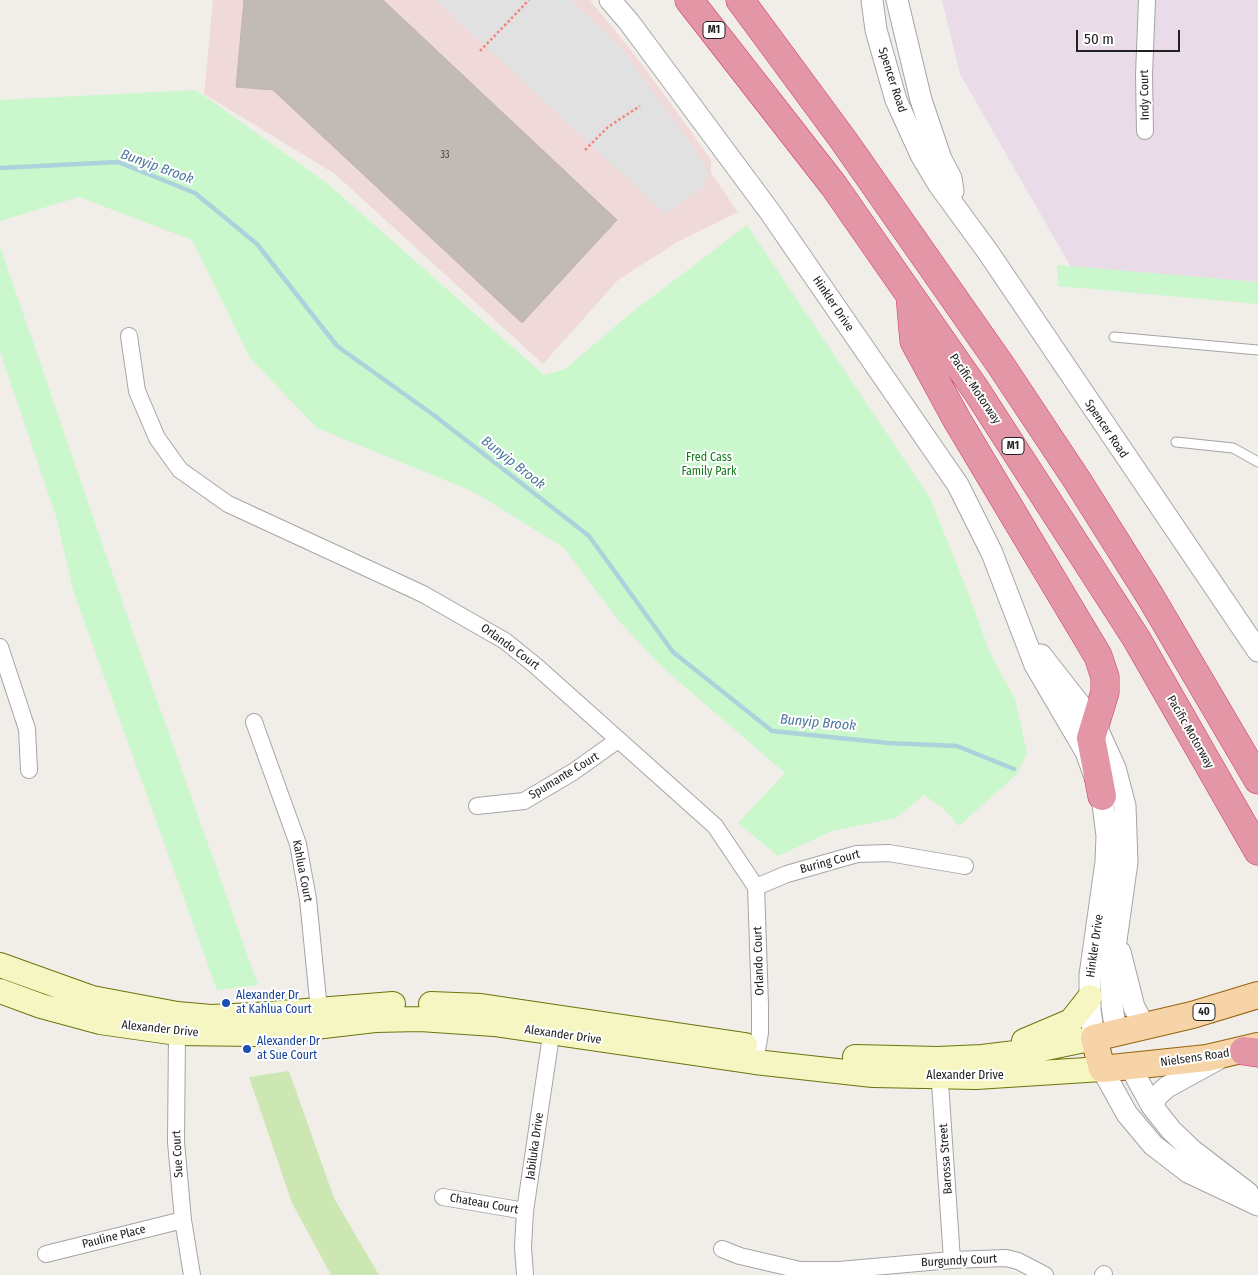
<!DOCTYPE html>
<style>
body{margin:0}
#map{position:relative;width:1258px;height:1275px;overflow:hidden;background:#f1eee9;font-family:"Fira Sans Condensed",sans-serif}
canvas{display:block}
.scale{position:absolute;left:1076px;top:30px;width:104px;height:22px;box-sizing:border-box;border:2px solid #212121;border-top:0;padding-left:6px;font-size:15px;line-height:18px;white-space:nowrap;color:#212121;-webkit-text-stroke:4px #fff;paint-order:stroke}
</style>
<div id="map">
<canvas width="1258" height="1275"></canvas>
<div class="scale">50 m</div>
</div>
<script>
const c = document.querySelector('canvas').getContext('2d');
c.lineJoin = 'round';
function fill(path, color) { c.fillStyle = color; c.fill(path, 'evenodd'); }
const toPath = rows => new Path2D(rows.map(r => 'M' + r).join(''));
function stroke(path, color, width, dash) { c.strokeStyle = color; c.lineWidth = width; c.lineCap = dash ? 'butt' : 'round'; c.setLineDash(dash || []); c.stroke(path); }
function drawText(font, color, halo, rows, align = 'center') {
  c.font = font + ' "Fira Sans Condensed",sans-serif'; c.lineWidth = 4; c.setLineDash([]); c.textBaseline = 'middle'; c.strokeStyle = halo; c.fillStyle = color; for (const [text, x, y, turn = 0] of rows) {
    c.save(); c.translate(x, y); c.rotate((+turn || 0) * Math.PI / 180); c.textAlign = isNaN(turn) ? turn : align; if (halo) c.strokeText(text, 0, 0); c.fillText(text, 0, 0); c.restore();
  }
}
fill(toPath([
 [213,0,590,0,641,63,697,140,711,160,711,173,738,212,679,241,618,280,543,364,335,174,204,94]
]), '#f0dad9');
fill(toPath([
 [942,0,1258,0,1258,282,1071,267,960,74]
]), '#e9dbe7');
fill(toPath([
 [289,1071,334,1198,379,1275,331,1275,292,1203,249,1077]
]), '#cde7b2');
fill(toPath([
 [196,90,328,184,544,375,565,369,631,313,747,225,930,498,969,595,990,653,1015,699,1027,753,1017,774,959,826,944,809,924,795,896,818,832,831,778,856,738,823,785,773,663,668,619,621,564,548,474,492,317,428,250,358,192,240,79,197,0,221,0,100],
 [0,246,124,607,258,985,217,990,73,590,56,516,0,352],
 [1057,265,1258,282,1258,304,1058,286]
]), '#caf7cc');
fill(toPath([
 [436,0,571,0,619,45,706,166,708,174,704,186,665,214]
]), '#e1e1e1');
stroke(toPath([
 [0,168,118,162,195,193,257,244,337,346,435,416,589,536,673,652,772,731,888,743,957,746,1014,769]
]), '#acd2db', 4.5);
const building = toPath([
 [244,0,383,0,617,220,522,323,273,90,236,87,244,0]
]);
fill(building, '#c1bab5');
stroke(building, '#c2b5ac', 1);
const service = toPath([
 [1114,337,1258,350],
 [1176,442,1233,448,1258,462]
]);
const minor = toPath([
 [1145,131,1144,75,1147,0],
 [129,336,137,391,157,438,180,470,228,504,423,594,505,641,536,666,715,826,756,887,760,1005,760,1033,755,1062],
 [0,647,27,729,29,770],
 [254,722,298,844,308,899,320,1020],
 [477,806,524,801,573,772,618,740],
 [756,887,787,874,857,854,889,853,965,866],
 [177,1033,176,1142,183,1220,192,1275],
 [939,1068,952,1260],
 [443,1197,525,1211],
 [722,1249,740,1256,800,1270,839,1270,952,1260,1006,1258,1018,1261,1045,1275],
 [46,1254,183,1220],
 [525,1275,523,1247,525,1211,553,1022],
 [1103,1275,1104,1274]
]);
const tertiary = toPath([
 [610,0,629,22,770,212,958,485,992,553,1035,665,1086,752,1102,796,1107,836,1106,862,1090,975,1090,1010,1094,1038],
 [872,0,876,30,896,100,921,155,939,185,988,252,1258,651],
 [897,0,921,100,941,159,951,178,953,191],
 [1041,655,1095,724,1115,768,1125,806,1127,862,1111,976,1112,1006,1116,1033],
 [1120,952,1134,1007,1141,1020,1150,1025],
 [1130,1066,1152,1106,1171,1130,1193,1151,1248,1193],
 [1102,1069,1127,1114,1153,1145,1188,1172,1258,1205],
 [1152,1106,1157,1096,1167,1087,1218,1059]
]);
const secondary = toPath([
 [0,965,92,998,177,1014,211,1017,256,1015,393,1004],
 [0,991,41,1006,100,1022,177,1033,255,1034,375,1020,420,1019,494,1024,755,1062,873,1075,976,1077,1102,1069],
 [431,1004,481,1006,745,1045],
 [1024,1041,1071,1021,1090,997],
 [855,1057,938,1059,982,1057,1032,1051,1094,1038]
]);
const primary = toPath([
 [1258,995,1192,1015,1094,1038,1102,1069,1207,1058,1258,1046]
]);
const motorway = toPath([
 [689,0,834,186,976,390,1136,638,1258,851],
 [740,0,844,141,1000,364,1077,480,1150,596,1258,780],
 [910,295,914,341,957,420,1098,656,1105,677,1105,692,1091,738,1102,796],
 [1244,1051,1258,1053]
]);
stroke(service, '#a5a5a5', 11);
stroke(minor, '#a5a5a5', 18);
stroke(tertiary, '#a5a5a5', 23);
stroke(secondary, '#6b740c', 26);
stroke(primary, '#95640a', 28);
stroke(motorway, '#d1346d', 29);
stroke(toPath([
 [480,51,529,0],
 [585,150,608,127,640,106]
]), '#f28379', 2.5, [2.5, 2.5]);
stroke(service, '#fff', 9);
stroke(minor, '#fff', 16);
stroke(tertiary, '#fff', 21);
stroke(secondary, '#f5f6c1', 24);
stroke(primary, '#f7d3a8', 26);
stroke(motorway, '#e296a6', 28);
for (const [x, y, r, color] of [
 [226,1003,5,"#1a4fb4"],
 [247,1049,5,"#1a4fb4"]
]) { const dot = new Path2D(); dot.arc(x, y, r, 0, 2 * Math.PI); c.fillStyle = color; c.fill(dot); stroke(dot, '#fff', 2); }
drawText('10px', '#494746', null, [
 ["33",445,155]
]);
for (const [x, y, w] of [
 [714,30,22],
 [1013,446,22],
 [1204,1012,22]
]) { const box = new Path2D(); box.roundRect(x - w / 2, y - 8.5, w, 17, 4); c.fillStyle = '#fff'; c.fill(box); stroke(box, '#212121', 1); }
drawText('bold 11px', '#212121', null, [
 ["M1",714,30],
 ["M1",1013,446],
 ["40",1204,1012]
]);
drawText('12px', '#212121', '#fff', [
 ["Spencer Road",892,80,72],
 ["Indy Court",1145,95,-91],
 ["Hinkler Drive",833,304,56],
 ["Pacific Motorway",975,389,56],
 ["Spencer Road",1106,429,56],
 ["Orlando Court",510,647,36],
 ["Pacific Motorway",1190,732,60],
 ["Spumante Court",564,776,-31],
 ["Buring Court",830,862,-15],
 ["Kahlua Court",302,871,79],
 ["Hinkler Drive",1095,946,-82],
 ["Orlando Court",759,961,-92],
 ["Alexander Drive",160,1029,6],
 ["Alexander Drive",563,1035,8],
 ["Nielsens Road",1195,1058,-8],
 ["Alexander Drive",965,1076],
 ["Jabiluka Drive",535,1146,-82],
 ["Sue Court",178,1154,-93],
 ["Barossa Street",946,1159,-94],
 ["Chateau Court",484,1204,10],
 ["Pauline Place",114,1237,-14],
 ["Burgundy Court",959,1261,-3]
]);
drawText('12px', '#137b1a', '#fff', [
 ["Fred Cass",709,458],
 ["Family Park",709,472]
]);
drawText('12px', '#164399', '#fff', [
 ["Alexander Dr",236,996],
 ["at Kahlua Court",236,1010],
 ["Alexander Dr",257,1042],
 ["at Sue Court",257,1056]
], 'left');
drawText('italic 14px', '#4c769c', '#fff', [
 ["Bunyip Brook",157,167,20],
 ["Bunyip Brook",513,463,38],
 ["Bunyip Brook",818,723,5]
]);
</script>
